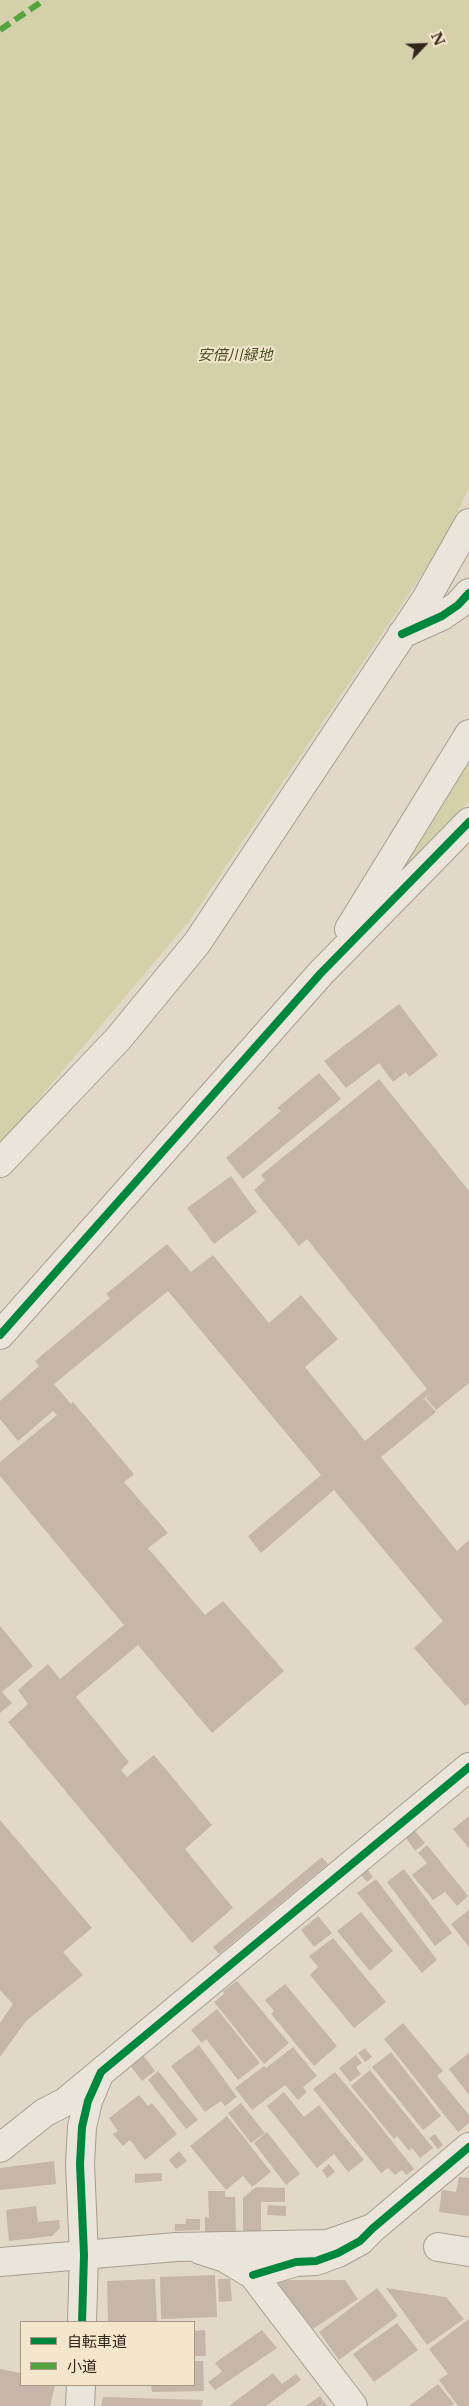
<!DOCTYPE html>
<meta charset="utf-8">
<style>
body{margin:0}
#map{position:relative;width:469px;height:2406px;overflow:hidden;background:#e2d8c8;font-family:"Libre Baskerville","Noto Sans JP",serif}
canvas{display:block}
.legend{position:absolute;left:20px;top:2321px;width:175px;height:65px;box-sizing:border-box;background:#f4e6cd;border:1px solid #a79986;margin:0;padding:6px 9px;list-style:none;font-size:15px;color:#34251b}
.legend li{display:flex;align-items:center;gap:10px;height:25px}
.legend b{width:25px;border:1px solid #a79986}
.north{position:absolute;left:399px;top:20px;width:50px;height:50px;-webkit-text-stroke:4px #f4e6cd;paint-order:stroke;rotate:66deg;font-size:14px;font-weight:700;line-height:20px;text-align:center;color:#34251b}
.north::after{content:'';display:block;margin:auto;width:18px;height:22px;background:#34251b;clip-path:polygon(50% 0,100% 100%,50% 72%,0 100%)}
</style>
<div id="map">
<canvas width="469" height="2406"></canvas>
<ul class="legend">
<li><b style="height:6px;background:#00873e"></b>自転車道</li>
<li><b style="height:6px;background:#53a340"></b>小道</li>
</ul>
<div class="north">N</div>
</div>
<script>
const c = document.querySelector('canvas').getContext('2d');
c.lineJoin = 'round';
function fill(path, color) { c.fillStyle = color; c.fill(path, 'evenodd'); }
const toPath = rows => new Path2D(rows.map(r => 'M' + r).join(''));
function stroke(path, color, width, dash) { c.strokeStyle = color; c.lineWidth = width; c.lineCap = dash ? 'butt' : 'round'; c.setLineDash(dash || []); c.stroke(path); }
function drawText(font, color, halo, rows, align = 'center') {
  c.font = font + ' "Libre Baskerville","Noto Sans JP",serif'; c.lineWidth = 4; c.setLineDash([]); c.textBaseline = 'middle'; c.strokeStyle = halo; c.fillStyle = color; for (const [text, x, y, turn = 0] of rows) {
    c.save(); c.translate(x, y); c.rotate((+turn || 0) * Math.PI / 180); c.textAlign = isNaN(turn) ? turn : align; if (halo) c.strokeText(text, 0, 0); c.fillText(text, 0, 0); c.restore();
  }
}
fill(toPath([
 [0,0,469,0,469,487,445,540,190,920,0,1145],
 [469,754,469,801,372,907]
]), '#d4d0aa');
fill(toPath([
 [399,1004,438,1055,409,1077,406,1072,393,1082,379,1063,346,1088,324,1061],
 [319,1073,341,1099,243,1179,226,1158,281,1111,277,1108],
 [379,1079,469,1191,469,1383,436,1410,426,1398,431,1393,421,1401,425,1399,436,1412,381,1457,457,1551,469,1540,469,1703,465,1706,414,1648,443,1621,334,1490,261,1553,248,1536,321,1475,168,1291,54,1384,71,1404,73,1402,134,1474,124,1482,168,1533,148,1548,205,1615,223,1601,284,1671,212,1733,138,1645,76,1697,129,1762,121,1770,127,1777,154,1755,212,1825,185,1849,233,1908,192,1943,8,1722,28,1704,18,1690,48,1664,60,1679,124,1625,0,1476,0,1462,57,1415,53,1411,18,1441,0,1419,0,1401,39,1366,35,1361,110,1298,106,1294,167,1244,191,1272,213,1255,269,1323,301,1295,338,1339,305,1367,365,1441,427,1389,307,1239,299,1246,254,1190,265,1180,261,1175],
 [231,1176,257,1212,214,1244,187,1208],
 [0,1626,33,1666,2,1692,12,1703,0,1713],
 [469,1816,469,1848,453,1829],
 [0,1820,92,1928,63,1952,83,1975,26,2021,0,2057,0,2023,13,2004,0,1990],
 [415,1831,425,1843,415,1851,406,1838],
 [427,1845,468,1896,457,1906,445,1892,433,1900,412,1875,427,1863,418,1853],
 [322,1857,328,1864,219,1954,213,1947],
 [404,1869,452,1933,435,1946,387,1882],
 [368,1870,373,1877,367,1882,361,1875],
 [376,1879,437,1960,422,1973,357,1893],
 [469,1910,469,1947,451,1924],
 [361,1912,393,1951,370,1971,337,1931],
 [318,1916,332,1933,314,1947,301,1930],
 [333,1938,386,2002,354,2028,310,1975,318,1967,309,1956],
 [237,1981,289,2043,264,2064,214,2002,224,1994,223,1991],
 [285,1984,337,2046,314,2066,271,2014,274,2011,265,2000],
 [217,2009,260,2063,238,2080,206,2039,202,2043,191,2030],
 [403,2023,443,2071,437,2076,469,2115,469,2123,458,2132,384,2039],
 [199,2045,237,2097,225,2106,221,2101,205,2112,171,2066],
 [293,2047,317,2076,303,2087,307,2092,298,2100,285,2085,252,2110,235,2088,264,2066,266,2068],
 [365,2048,372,2057,365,2062,358,2053],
 [391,2052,441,2116,423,2130,372,2067],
 [469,2053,469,2095,449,2069],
 [142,2054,155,2071,142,2081,129,2064],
 [356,2055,362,2063,356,2067,361,2074,350,2082,339,2068],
 [370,2070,433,2148,420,2158,412,2148,409,2151,397,2136,394,2139,351,2086],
 [158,2071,198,2120,186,2129,148,2080],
 [335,2072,368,2111,414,2169,406,2175,402,2170,395,2175,388,2168,381,2173,313,2089],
 [284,2092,304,2117,319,2105,364,2160,348,2172,334,2154,317,2168,267,2106],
 [139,2095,148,2106,152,2103,177,2134,145,2160,130,2140,123,2146,113,2134,118,2131,109,2118],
 [241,2103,265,2133,251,2143,228,2113],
 [227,2116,271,2172,252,2187,243,2176,226,2190,190,2146],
 [267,2132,300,2174,286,2185,254,2143],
 [435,2134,443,2145,438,2149,429,2138],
 [179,2151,187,2161,176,2169,169,2160],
 [54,2161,56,2184,0,2190,0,2168],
 [329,2164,335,2172,327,2178,322,2170],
 [162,2173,162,2181,135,2183,135,2174],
 [459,2177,469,2178,469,2216,439,2212,442,2190,456,2192],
 [256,2187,285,2188,285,2202,261,2202,261,2233,243,2233,243,2198],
 [208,2191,225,2191,225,2197,235,2197,236,2233,205,2232,205,2217,209,2218],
 [268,2205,286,2206,286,2216,267,2215],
 [36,2206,38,2222,59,2220,60,2228,52,2236,9,2241,6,2210],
 [186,2219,200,2219,200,2230,175,2231,175,2224,186,2224],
 [215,2275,217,2317,161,2319,160,2277],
 [155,2279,157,2322,108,2322,107,2281],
 [218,2279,230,2279,232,2301,219,2302],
 [275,2280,345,2280,358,2299,313,2329],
 [377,2288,398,2316,339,2360,319,2332],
 [386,2288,446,2297,464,2319,427,2345],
 [469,2319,469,2406,458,2406,439,2380,448,2374,429,2349],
 [397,2323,418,2350,374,2382,353,2354],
 [205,2330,206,2356,194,2356,194,2331],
 [262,2330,277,2348,215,2390,208,2382,222,2372,215,2363],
 [194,2361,203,2361,204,2391,152,2392,151,2385,194,2385],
 [0,2369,21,2373,21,2385,55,2385,50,2406,0,2406],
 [273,2373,282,2384,296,2374,301,2380,266,2406,229,2406],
 [438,2384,454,2404,451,2406,409,2406],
 [320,2396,327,2406,306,2406],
 [103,2397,203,2400,201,2406,101,2406]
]), '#c5b6a9');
const minor = toPath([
 [402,634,442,616,458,605,469,593],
 [349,929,469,734],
 [0,1163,118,1039,197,943,426,599,469,523],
 [0,1335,321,973,469,822],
 [0,2148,44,2113,65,2102,469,1767],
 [438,2247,469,2252],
 [200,2250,225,2258,253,2275,353,2406],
 [0,2262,176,2247,328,2244,373,2228],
 [253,2275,296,2262,316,2261,338,2253,360,2241,373,2228,469,2147],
 [82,2322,84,2255,80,2164,82,2127,88,2101,99,2075],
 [80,2406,81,2385]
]);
stroke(minor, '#a69d92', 30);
stroke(minor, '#eae4da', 28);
stroke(toPath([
 [0,30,44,0]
]), '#53a340', 6, [12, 6]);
stroke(toPath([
 [402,634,442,616,458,605,469,593],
 [0,1335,321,973,469,822],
 [253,2275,296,2262,316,2261,338,2253,360,2241,373,2228,469,2147],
 [82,2322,84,2255,80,2164,82,2127,88,2101,101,2072,469,1767]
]), '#00873e', 8);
drawText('italic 15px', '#485022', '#f4e6cd', [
 ["安倍川緑地",235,356]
]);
</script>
